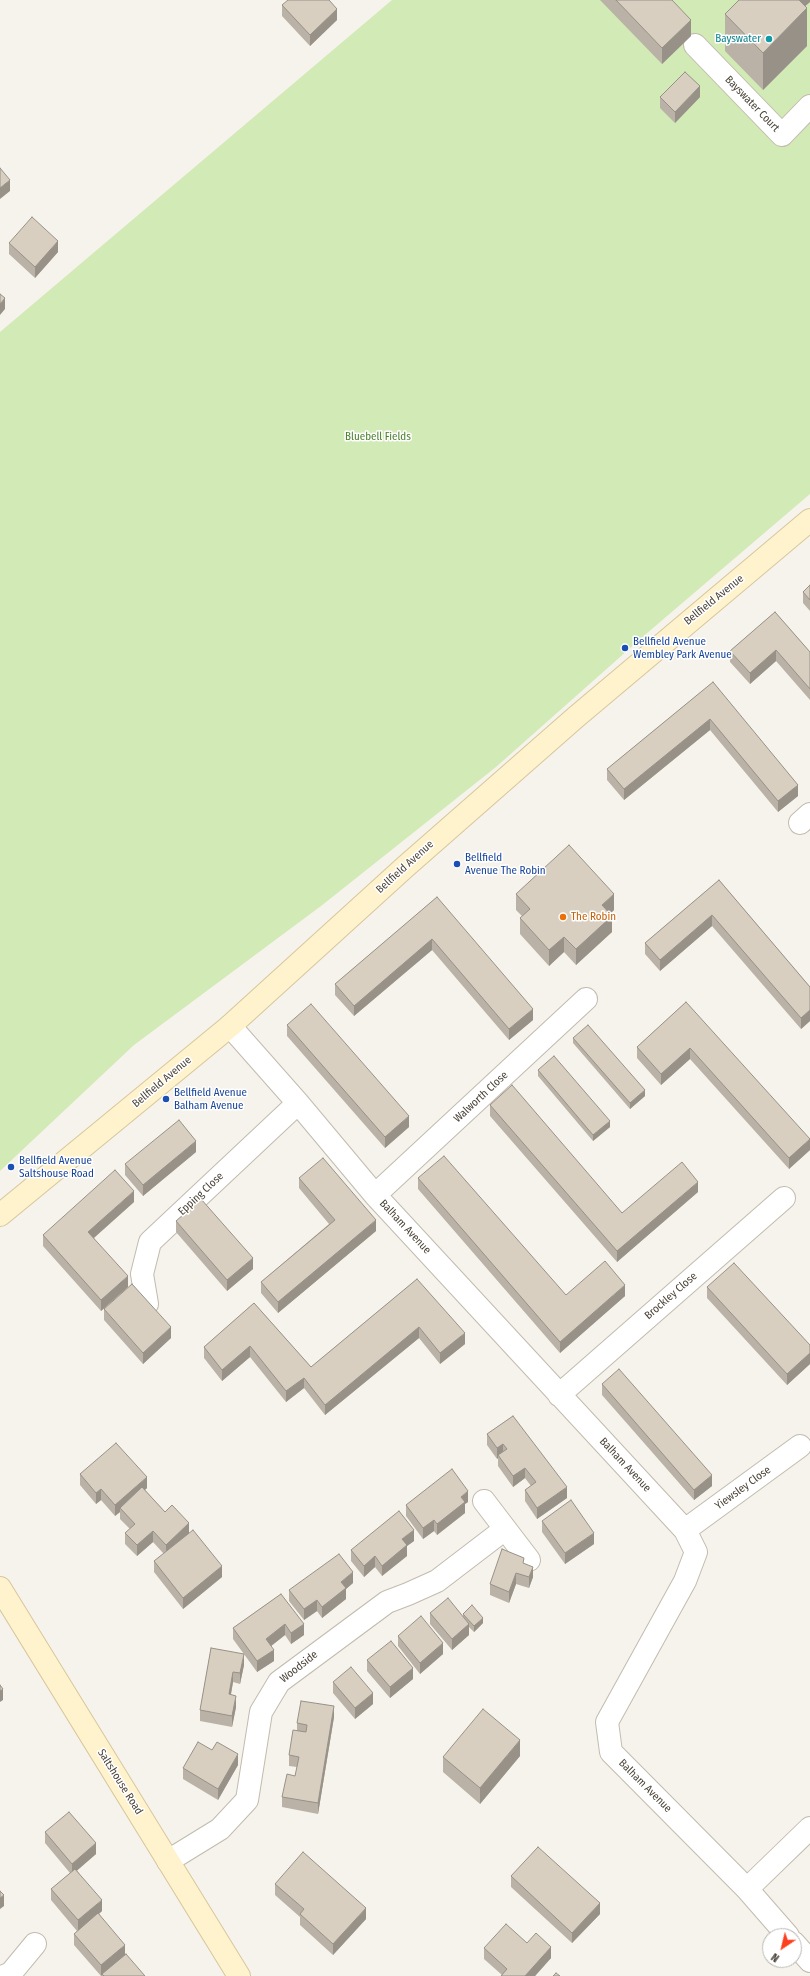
<!DOCTYPE html>
<style>
body{margin:0}
#map{position:relative;width:810px;height:1976px;overflow:hidden;background:#f6f3ec;font-family:"Fira Sans Condensed",sans-serif}
canvas{display:block}
.north{position:absolute;left:762px;top:1928px;width:40px;height:40px;box-sizing:border-box;background:#fff;border:1px solid #b7b4b0;border-radius:50%;rotate:215deg;font-size:11px;font-weight:700;line-height:16px;text-align:center;color:#4b4439}
.north::after{content:'';display:block;margin:auto;width:14px;height:18px;background:#fc3f1d;clip-path:polygon(50% 0,100% 100%,50% 72%,0 100%)}
</style>
<div id="map">
<canvas width="810" height="1976"></canvas>
<div class="north">N</div>
</div>
<script>
const c = document.querySelector('canvas').getContext('2d');
c.lineJoin = 'round';
function fill(path, color) { c.fillStyle = color; c.fill(path, 'evenodd'); }
const toPath = rows => new Path2D(rows.map(r => 'M' + r).join(''));
function stroke(path, color, width, dash) { c.strokeStyle = color; c.lineWidth = width; c.lineCap = dash ? 'butt' : 'round'; c.setLineDash(dash || []); c.stroke(path); }
function drawText(font, color, halo, rows, align = 'center') {
  c.font = font + ' "Fira Sans Condensed",sans-serif'; c.lineWidth = 3; c.setLineDash([]); c.textBaseline = 'middle'; c.strokeStyle = halo; c.fillStyle = color; for (const [text, x, y, turn = 0] of rows) {
    c.save(); c.translate(x, y); c.rotate((+turn || 0) * Math.PI / 180); c.textAlign = isNaN(turn) ? turn : align; if (halo) c.strokeText(text, 0, 0); c.fillText(text, 0, 0); c.restore();
  }
}
fill(toPath([
 [392,0,810,0,810,494,646,634,496,767,321,906,134,1045,0,1171,0,332]
]), '#d2eab5');
const street = toPath([
 [695,45,782,135,810,106],
 [800,823,810,814],
 [230,1026,298,1103,375,1195,685,1530,696,1552,685,1581,607,1722,611,1752,747,1889,788,1936],
 [375,1195,586,999],
 [147,1304,142,1274,150,1242,298,1103],
 [559,1395,784,1198],
 [484,1501,529,1560],
 [685,1530,800,1446],
 [168,1861,220,1829,247,1800,261,1712,279,1682,387,1602,408,1594,437,1581,505,1529],
 [747,1889,810,1828],
 [794,1943,810,1961],
 [4,1976,11,1973,35,1944]
]);
const secondary = toPath([
 [0,1215,230,1026,405,867,576,717,810,520],
 [0,1588,239,1976]
]);
stroke(street, '#c2bbae', 24);
stroke(secondary, '#d6c79b', 24);
stroke(street, '#fff', 22);
stroke(secondary, '#fff3cd', 22);
fill(toPath([
 [600,0,672,0,691,36,662,64],
 [282,5,337,20,310,46,282,16],
 [805,6,807,46,763,90,725,51,725,14],
 [660,97,700,97,675,123,660,108],
 [9,243,58,252,35,278,9,254],
 [810,585,810,611,803,603,803,592],
 [775,612,810,652,810,700,776,661,750,684,730,662,730,651],
 [713,682,798,796,778,812,710,730,624,800,607,780,607,769],
 [719,880,810,987,810,1021,801,1029,712,926,660,971,645,954,645,943],
 [516,894,614,910,610,914,612,932,576,965,564,952,549,966,520,934,520,918,522,916,516,910],
 [437,897,533,1020,509,1040,432,950,354,1016,335,995,335,984],
 [686,1002,810,1150,789,1169,690,1059,661,1085,637,1058,637,1047],
 [287,1025,409,1127,385,1148,287,1036],
 [573,1038,645,1096,630,1109,573,1043],
 [538,1070,610,1127,593,1141,538,1076],
 [490,1105,622,1213,698,1192,617,1262,490,1116],
 [196,1152,143,1196,125,1175,125,1164],
 [299,1178,376,1231,278,1313,261,1293,261,1282,329,1224,299,1188],
 [418,1178,566,1295,625,1296,560,1353,418,1189],
 [134,1202,94,1238,128,1287,101,1311,43,1246,43,1235],
 [176,1221,253,1269,227,1291,176,1232],
 [417,1279,465,1344,440,1364,419,1338,325,1415,304,1388,286,1402,250,1357,222,1381,204,1358,204,1347,254,1303,311,1367],
 [707,1287,810,1345,810,1364,787,1385,707,1298],
 [104,1309,171,1338,143,1364,104,1320],
 [602,1384,712,1486,694,1500,602,1395],
 [513,1416,567,1498,537,1519,525,1501,525,1490,531,1486,525,1478,513,1487,498,1466,498,1458,497,1459,487,1445,487,1434],
 [80,1474,147,1488,145,1490,165,1512,189,1533,222,1577,183,1609,154,1572,154,1561,164,1554,153,1542,137,1556,125,1544,125,1533,130,1529,120,1519,120,1512,115,1516,101,1500,96,1504,80,1485],
 [468,1502,465,1504,465,1513,437,1535,434,1531,423,1539,406,1516,406,1505],
 [542,1521,594,1544,565,1564,542,1532],
 [414,1541,407,1546,407,1556,382,1576,375,1567,364,1577,351,1561,351,1550],
 [524,1563,533,1577,529,1588,516,1584,509,1603,490,1595,490,1584],
 [353,1583,346,1589,346,1599,322,1618,317,1611,304,1620,289,1601,289,1590],
 [281,1594,304,1635,291,1644,285,1635,271,1646,274,1661,257,1672,233,1639,233,1628],
 [430,1613,463,1616,463,1614,483,1623,474,1632,469,1627,469,1635,452,1650,430,1624],
 [398,1636,443,1654,420,1674,398,1646],
 [211,1648,244,1665,240,1684,233,1682,231,1694,236,1707,232,1727,200,1721,200,1710],
 [367,1660,413,1679,390,1698,367,1671],
 [333,1682,373,1704,355,1719,333,1693],
 [334,1717,318,1814,282,1807,282,1797,295,1776,297,1767,289,1766,289,1755,297,1731,297,1723],
 [212,1750,238,1765,218,1800,183,1779,183,1768],
 [520,1756,480,1804,443,1772,443,1757],
 [45,1832,96,1854,77,1870,102,1911,99,1914,125,1955,145,1976,102,1976,102,1975,101,1976,74,1945,74,1934,77,1931,51,1900,51,1889,70,1873,45,1843],
 [511,1876,600,1914,572,1943,511,1887],
 [275,1884,366,1919,333,1955,300,1925,300,1917,275,1895],
 [527,1943,551,1958,535,1976,501,1976,502,1975,484,1959,484,1948]
]), '#bab2a6');
fill(toPath([
 [794,0,810,0,810,2,802,9,807,8,807,46,763,90,763,53],
 [337,9,337,20,310,46,310,35],
 [691,20,691,36,662,64,662,48],
 [700,86,700,97,675,123,675,112],
 [10,180,10,191,0,199,0,188],
 [58,241,58,252,35,278,35,267],
 [5,298,5,309,0,315,0,304],
 [776,650,776,661,750,684,750,673],
 [710,719,710,730,624,800,624,789],
 [798,785,798,796,778,812,778,801],
 [614,894,614,910,602,921,602,905],
 [712,915,712,926,660,971,660,960],
 [612,916,612,932,576,965,576,949],
 [564,937,564,952,549,966,549,950],
 [432,939,432,950,354,1016,354,1006],
 [533,1009,533,1020,509,1040,509,1029],
 [810,1010,810,1021,801,1029,801,1018],
 [690,1048,690,1059,661,1085,661,1074],
 [645,1090,645,1096,630,1109,630,1103],
 [409,1116,409,1127,385,1148,385,1137],
 [610,1121,610,1127,593,1141,593,1135],
 [810,1139,810,1150,789,1169,789,1158],
 [196,1141,196,1152,143,1196,143,1185],
 [698,1182,698,1192,617,1262,617,1251],
 [134,1191,134,1202,88,1243,88,1232],
 [376,1220,376,1231,278,1313,278,1302],
 [253,1258,253,1269,227,1291,227,1280],
 [128,1276,128,1287,101,1311,101,1300],
 [625,1285,625,1296,560,1353,560,1342],
 [171,1327,171,1338,143,1364,143,1353],
 [419,1327,419,1338,325,1415,325,1405],
 [465,1333,465,1344,440,1364,440,1353],
 [250,1346,250,1357,222,1381,222,1370],
 [810,1353,810,1364,787,1385,787,1374],
 [304,1378,304,1388,286,1402,286,1391],
 [503,1444,503,1455,498,1455,498,1458,497,1459,497,1448],
 [525,1468,525,1478,513,1487,513,1476],
 [712,1475,712,1486,694,1500,694,1490],
 [147,1477,147,1488,122,1510,120,1508,120,1512,115,1516,115,1505],
 [567,1487,567,1498,537,1519,537,1508],
 [101,1489,101,1500,96,1504,96,1493],
 [468,1491,468,1502,465,1504,465,1513,437,1535,437,1524,461,1497],
 [434,1520,434,1531,423,1539,423,1528],
 [189,1523,189,1534,166,1556,166,1545],
 [414,1530,414,1541,407,1546,407,1556,382,1576,382,1566,402,1539],
 [153,1531,153,1542,137,1556,137,1545],
 [594,1533,594,1544,565,1564,565,1553],
 [375,1556,375,1567,364,1577,364,1566],
 [222,1566,222,1577,183,1609,183,1598],
 [533,1567,533,1577,529,1588,529,1577],
 [353,1572,353,1583,346,1589,346,1599,322,1618,322,1607,341,1582],
 [516,1573,516,1584,509,1603,509,1592],
 [317,1600,317,1611,304,1620,304,1609],
 [483,1618,483,1623,474,1632,474,1626],
 [285,1624,285,1635,266,1650,266,1639],
 [304,1624,304,1635,291,1644,291,1633],
 [469,1624,469,1635,452,1650,452,1639],
 [443,1643,443,1654,420,1674,420,1663],
 [274,1650,274,1661,257,1672,257,1661],
 [244,1654,244,1665,240,1684,240,1673],
 [413,1668,413,1679,390,1698,390,1687],
 [233,1672,233,1682,229,1705,229,1694],
 [3,1689,3,1700,0,1702,0,1691],
 [373,1693,373,1704,355,1719,355,1708],
 [236,1696,236,1707,232,1727,232,1716],
 [334,1706,334,1717,318,1814,318,1803],
 [520,1740,520,1756,480,1804,480,1788],
 [238,1754,238,1765,218,1800,218,1789],
 [96,1843,96,1854,72,1875,72,1864],
 [4,1895,4,1906,0,1909,0,1898],
 [102,1900,102,1911,78,1931,78,1920],
 [600,1903,600,1914,572,1943,572,1933],
 [366,1908,366,1919,333,1955,333,1944],
 [125,1945,125,1956,101,1976,101,1965],
 [551,1947,551,1958,535,1976,525,1976]
]), '#979187');
const building = toPath([
 [288,0,329,0,337,9,310,35,282,5,288,0],
 [616,0,672,0,691,20,662,48,616,0],
 [739,0,799,0,807,8,763,53,725,14,739,0],
 [685,72,700,86,675,112,660,97,685,72],
 [0,168,10,180,0,188,0,168],
 [32,217,58,241,35,267,9,243,32,217],
 [0,294,5,298,0,304,0,294],
 [810,585,810,600,803,592,810,585],
 [775,612,810,652,810,689,776,650,750,673,730,651,775,612],
 [713,682,798,785,778,801,710,719,624,789,607,769,713,682],
 [569,845,614,894,602,905,612,916,576,949,564,937,549,950,520,918,530,909,516,894,569,845],
 [719,880,810,987,810,1010,801,1018,712,915,660,960,645,943,719,880],
 [437,897,533,1009,509,1029,432,939,354,1006,335,984,437,897],
 [686,1002,810,1139,789,1158,690,1048,661,1074,637,1047,686,1002],
 [311,1004,409,1116,385,1137,287,1025,311,1004],
 [588,1025,645,1090,630,1103,573,1038,588,1025],
 [554,1056,610,1121,593,1135,538,1070,554,1056],
 [512,1085,622,1213,682,1162,698,1182,617,1251,490,1105,512,1085],
 [179,1120,196,1141,143,1185,125,1164,179,1120],
 [444,1156,566,1295,605,1261,625,1285,560,1342,418,1178,444,1156],
 [323,1158,376,1220,278,1302,261,1282,335,1220,299,1178,323,1158],
 [115,1170,134,1191,88,1232,128,1276,101,1300,43,1235,115,1170],
 [201,1199,253,1258,227,1280,176,1221,201,1199],
 [734,1263,810,1345,810,1353,787,1374,707,1287,734,1263],
 [417,1279,465,1333,440,1353,419,1327,325,1405,304,1378,286,1391,250,1346,222,1370,204,1347,254,1303,311,1367,417,1279],
 [132,1284,171,1327,143,1353,104,1309,132,1284],
 [619,1369,712,1475,694,1490,602,1384,619,1369],
 [513,1416,567,1487,537,1508,525,1490,536,1482,525,1468,513,1476,498,1455,507,1449,503,1444,497,1448,487,1434,513,1416],
 [116,1443,147,1477,115,1505,101,1489,96,1493,80,1474,116,1443],
 [452,1469,468,1491,461,1497,465,1502,437,1524,434,1520,423,1528,406,1505,452,1469],
 [142,1487,165,1512,172,1505,189,1523,166,1545,153,1531,137,1545,125,1533,135,1524,120,1508,142,1487],
 [571,1500,594,1533,565,1553,542,1521,571,1500],
 [399,1511,414,1530,402,1539,407,1545,382,1566,375,1556,364,1566,351,1550,399,1511],
 [193,1530,222,1566,183,1598,154,1561,193,1530],
 [502,1549,524,1558,523,1563,533,1567,529,1577,516,1573,509,1592,490,1584,502,1549],
 [339,1554,353,1572,341,1582,346,1588,322,1607,317,1600,304,1609,289,1590,339,1554],
 [281,1594,304,1624,291,1633,285,1624,266,1639,274,1650,257,1661,233,1628,281,1594],
 [448,1598,469,1624,452,1639,430,1613,448,1598],
 [472,1605,483,1618,474,1626,463,1614,472,1605],
 [421,1616,443,1643,420,1663,398,1636,421,1616],
 [391,1641,413,1668,390,1687,367,1660,391,1641],
 [211,1648,244,1654,240,1673,233,1672,229,1694,236,1696,232,1716,200,1710,211,1648],
 [351,1667,373,1693,355,1708,333,1682,351,1667],
 [0,1685,3,1689,0,1691,0,1685],
 [301,1701,334,1706,318,1803,282,1797,287,1774,295,1776,299,1757,289,1755,293,1730,306,1732,307,1725,297,1723,301,1701],
 [483,1709,520,1740,480,1788,443,1757,483,1709],
 [198,1742,212,1750,217,1742,238,1754,218,1789,183,1768,198,1742],
 [69,1812,96,1843,72,1864,45,1832,69,1812],
 [538,1847,600,1903,572,1933,511,1876,538,1847],
 [303,1852,366,1908,333,1944,300,1914,304,1909,275,1884,303,1852],
 [75,1869,102,1900,78,1920,51,1889,75,1869],
 [0,1891,4,1895,0,1898,0,1891],
 [98,1913,125,1945,101,1965,74,1934,98,1913],
 [506,1924,527,1943,536,1933,551,1947,525,1976,501,1976,507,1969,484,1948,506,1924],
 [126,1954,145,1976,104,1976,102,1974,126,1954],
 [556,1973,560,1976,553,1976,556,1973]
]);
fill(building, '#d8cfc1');
stroke(building, '#979187', 1);
for (const [x, y, r, color] of [
 [769,39,4,"#0f9aa8"],
 [625,648,4,"#1a4fb4"],
 [457,864,4,"#1a4fb4"],
 [563,917,4,"#e8710a"],
 [166,1099,4,"#1a4fb4"],
 [11,1167,4,"#1a4fb4"]
]) { const dot = new Path2D(); dot.arc(x, y, r, 0, 2 * Math.PI); c.fillStyle = color; c.fill(dot); stroke(dot, '#fff', 1.5); }
drawText('11px', '#0d838f', '#fff', [
 ["Bayswater",761,39]
], 'right');
drawText('11px', '#4b4439', '#fff', [
 ["Bayswater Court",752,104,46],
 ["Bellfield Avenue",714,600,-39],
 ["Bellfield Avenue",405,867,-42],
 ["Bellfield Avenue",162,1082,-40],
 ["Walworth Close",481,1097,-43],
 ["Epping Close",201,1194,-43],
 ["Balham Avenue",405,1227,47],
 ["Brockley Close",671,1296,-41],
 ["Balham Avenue",625,1465,47],
 ["Yiewsley Close",743,1488,-36],
 ["Woodside",299,1667,-38],
 ["Saltshouse Road",120,1782,58],
 ["Balham Avenue",645,1786,45]
]);
drawText('11px', '#4a7f2a', '#fff', [
 ["Bluebell Fields",378,437]
]);
drawText('11px', '#164399', '#fff', [
 ["Bellfield Avenue",633,642],
 ["Wembley Park Avenue",633,655],
 ["Bellfield",465,858],
 ["Avenue The Robin",465,871],
 ["Bellfield Avenue",174,1093],
 ["Balham Avenue",174,1106],
 ["Bellfield Avenue",19,1161],
 ["Saltshouse Road",19,1174]
], 'left');
drawText('11px', '#c56008', '#fff', [
 ["The Robin",571,917]
], 'left');
</script>
